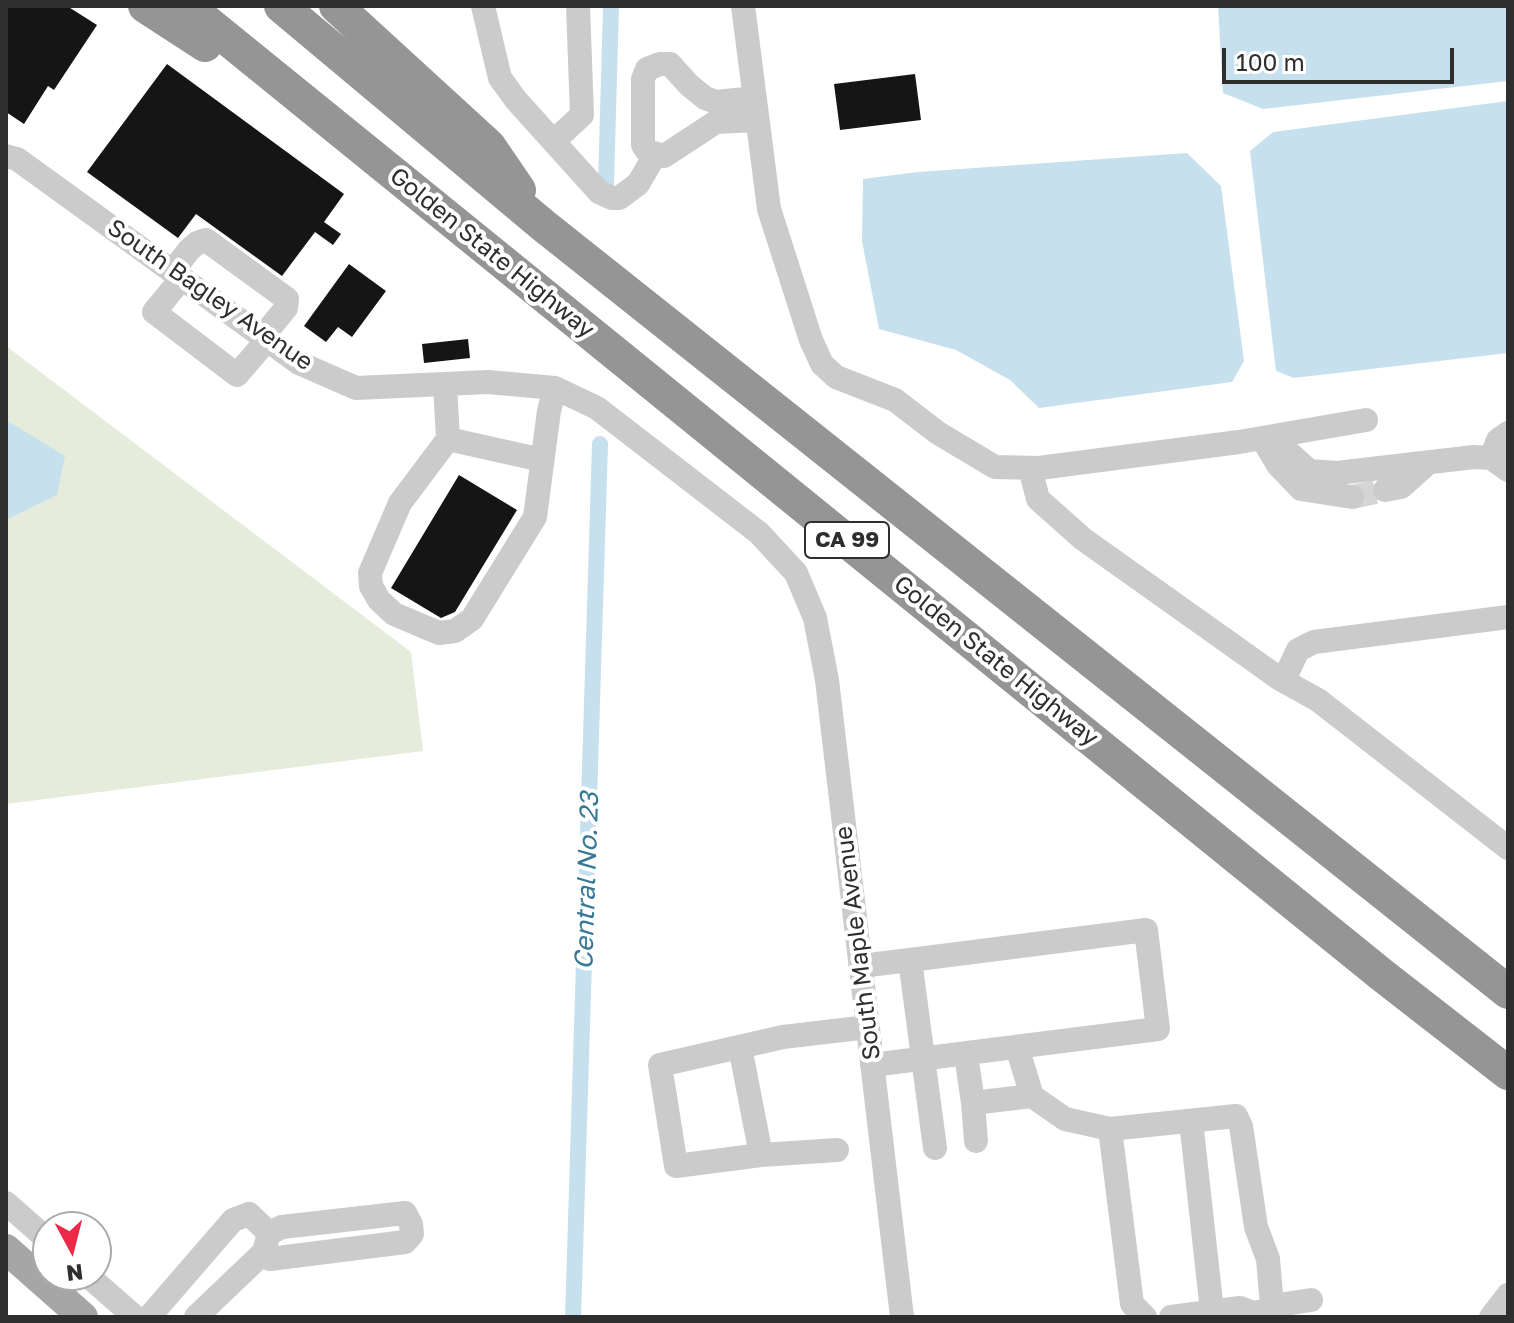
<!DOCTYPE html>
<style>
body{margin:0}
#map{position:relative;width:1514px;height:1323px;overflow:hidden;background:#fff;font-family:"Golos Text",sans-serif}
canvas{display:block}
.frame{position:absolute;inset:0;border:8px solid #2e2e2e;pointer-events:none}
.north{position:absolute;left:32px;top:1211px;width:80px;height:80px;box-sizing:border-box;background:#fff;border:2px solid #ababab;border-radius:50%;rotate:173deg;font-size:22px;font-weight:700;line-height:32px;text-align:center;color:#2e2e2e}
.north::after{content:'';display:block;margin:auto;width:28px;height:36px;background:#ed2948;clip-path:polygon(50% 0,100% 100%,50% 72%,0 100%)}
.scale{position:absolute;left:1222px;top:48px;width:232px;height:36px;box-sizing:border-box;border:4px solid #2e2e2e;border-top:0;padding-left:10px;font-size:24px;line-height:28px;white-space:nowrap;color:#2e2e2e;-webkit-text-stroke:6px #fff;paint-order:stroke}
</style>
<div id="map">
<canvas width="1514" height="1323"></canvas>
<div class="frame"></div>
<div class="north">N</div>
<div class="scale">100 m</div>
</div>
<script>
const c = document.querySelector('canvas').getContext('2d');
c.lineJoin = 'round';
function fill(path, color) { c.fillStyle = color; c.fill(path, 'evenodd'); }
const toPath = rows => new Path2D(rows.map(r => 'M' + r).join(''));
function stroke(path, color, width, dash) { c.strokeStyle = color; c.lineWidth = width; c.lineCap = dash ? 'butt' : 'round'; c.setLineDash(dash || []); c.stroke(path); }
function drawText(font, color, halo, rows, align = 'center') {
  c.font = font + ' "Golos Text",sans-serif'; c.lineWidth = 8; c.setLineDash([]); c.textBaseline = 'middle'; c.strokeStyle = halo; c.fillStyle = color; for (const [text, x, y, turn = 0] of rows) {
    c.save(); c.translate(x, y); c.rotate((+turn || 0) * Math.PI / 180); c.textAlign = isNaN(turn) ? turn : align; if (halo) c.strokeText(text, 0, 0); c.fillText(text, 0, 0); c.restore();
  }
}
fill(toPath([
 [6,346,411,652,423,751,6,804]
]), '#e6ecdb');
fill(toPath([
 [1218,6,1508,6,1508,81,1263,109,1223,93],
 [1508,101,1508,353,1294,378,1276,371,1250,151,1273,132],
 [1187,153,1221,186,1244,361,1232,382,1039,408,1010,380,956,350,879,329,862,241,863,179,918,172],
 [6,420,65,456,57,495,6,520]
]), '#c6e1ed');
stroke(toPath([
 [606,184,611,6],
 [573,1317,600,444]
]), '#c6e1ed', 16);
fill(toPath([
 [6,6,67,6,97,25,54,90,48,86,24,124,6,112],
 [167,64,344,194,324,222,341,234,333,245,315,232,282,276,196,214,178,238,87,172],
 [915,74,921,120,840,130,834,84],
 [349,264,386,291,352,337,338,327,326,342,304,326],
 [468,339,470,358,424,363,422,344],
 [459,475,517,510,455,612,441,618,391,588]
]), '#151515');
stroke(toPath([
 [1352,497,1385,490]
]), '#d5d5d5', 24, [24, 12]);
stroke(toPath([
 [483,6,500,78,516,100,599,192,612,198,619,198,638,184,655,155],
 [743,6,769,209,811,340,822,364,836,377,895,400,938,433,995,467,1039,468,1239,442,1366,420],
 [755,98,716,102,705,98,689,85,670,64,660,64,647,69,643,79,643,145,647,151,664,156,716,122,757,120],
 [554,141,582,115,578,6],
 [6,156,17,159,299,363,356,388,488,382,555,388,597,408,759,533,796,573,815,618,827,680,902,1317],
 [173,271,189,250,197,243,206,240,287,299,286,308,263,336],
 [182,278,154,312,237,375,267,340],
 [445,385,448,439,400,503,370,573,371,586,379,600,394,614,439,633,455,631,472,619,535,517,549,411,555,388],
 [1262,438,1278,443,1309,471,1337,473,1474,457,1491,458,1508,470],
 [1262,438,1278,465,1301,489,1352,497],
 [448,439,542,460],
 [1491,458,1498,440,1508,433],
 [1030,468,1038,499,1083,539,1280,679],
 [1385,490,1401,487,1429,462],
 [1508,617,1314,642,1298,650,1289,669,1280,679,1318,700,1508,848],
 [860,966,910,960,935,1148],
 [740,1047,761,1155],
 [1017,1047,1032,1096,1065,1119,1110,1129,1236,1116,1241,1126,1256,1227,1268,1259,1272,1306],
 [966,1054,973,1103,1032,1096],
 [872,1065,1158,1029,1146,930,910,960],
 [973,1103,976,1141],
 [1191,1121,1212,1311],
 [1110,1129,1132,1304,1145,1317],
 [837,1150,761,1155,676,1166,660,1065,783,1037,868,1027],
 [6,1203,48,1240],
 [87,1275,135,1317],
 [149,1317,233,1220,249,1214,269,1233],
 [196,1317,264,1252,269,1233,282,1227,405,1213,411,1224,412,1234,405,1242,270,1259,264,1252],
 [1171,1317,1240,1308,1253,1313,1267,1311],
 [1268,1317,1267,1311,1272,1306,1311,1300],
 [1491,1317,1508,1295]
]), '#cbcbcb', 24);
stroke(toPath([
 [6,1249,83,1317]
]), '#a6a6a6', 30);
stroke(toPath([
 [145,6,205,45],
 [187,6,1382,975,1508,1073],
 [281,6,544,226,1508,992],
 [336,6,489,146,519,190]
]), '#959595', 34);
for (const [x, y, w] of [
 [847,540,84]
]) { const box = new Path2D(); box.roundRect(x - w / 2, y - 18, w, 36, 6); c.fillStyle = '#fff'; c.fill(box); stroke(box, '#2e2e2e', 2); }
drawText('bold 22px', '#2e2e2e', null, [
 ["CA 99",847,540]
]);
drawText('24px', '#2e2e2e', '#fff', [
 ["Golden State Highway",492,253,39],
 ["South Bagley Avenue",210,295,35],
 ["Golden State Highway",996,661,39],
 ["South Maple Avenue",858,943,-97]
]);
drawText('italic 26px', '#397894', '#fff', [
 ["Central No. 23",587,881,-88]
]);
</script>
